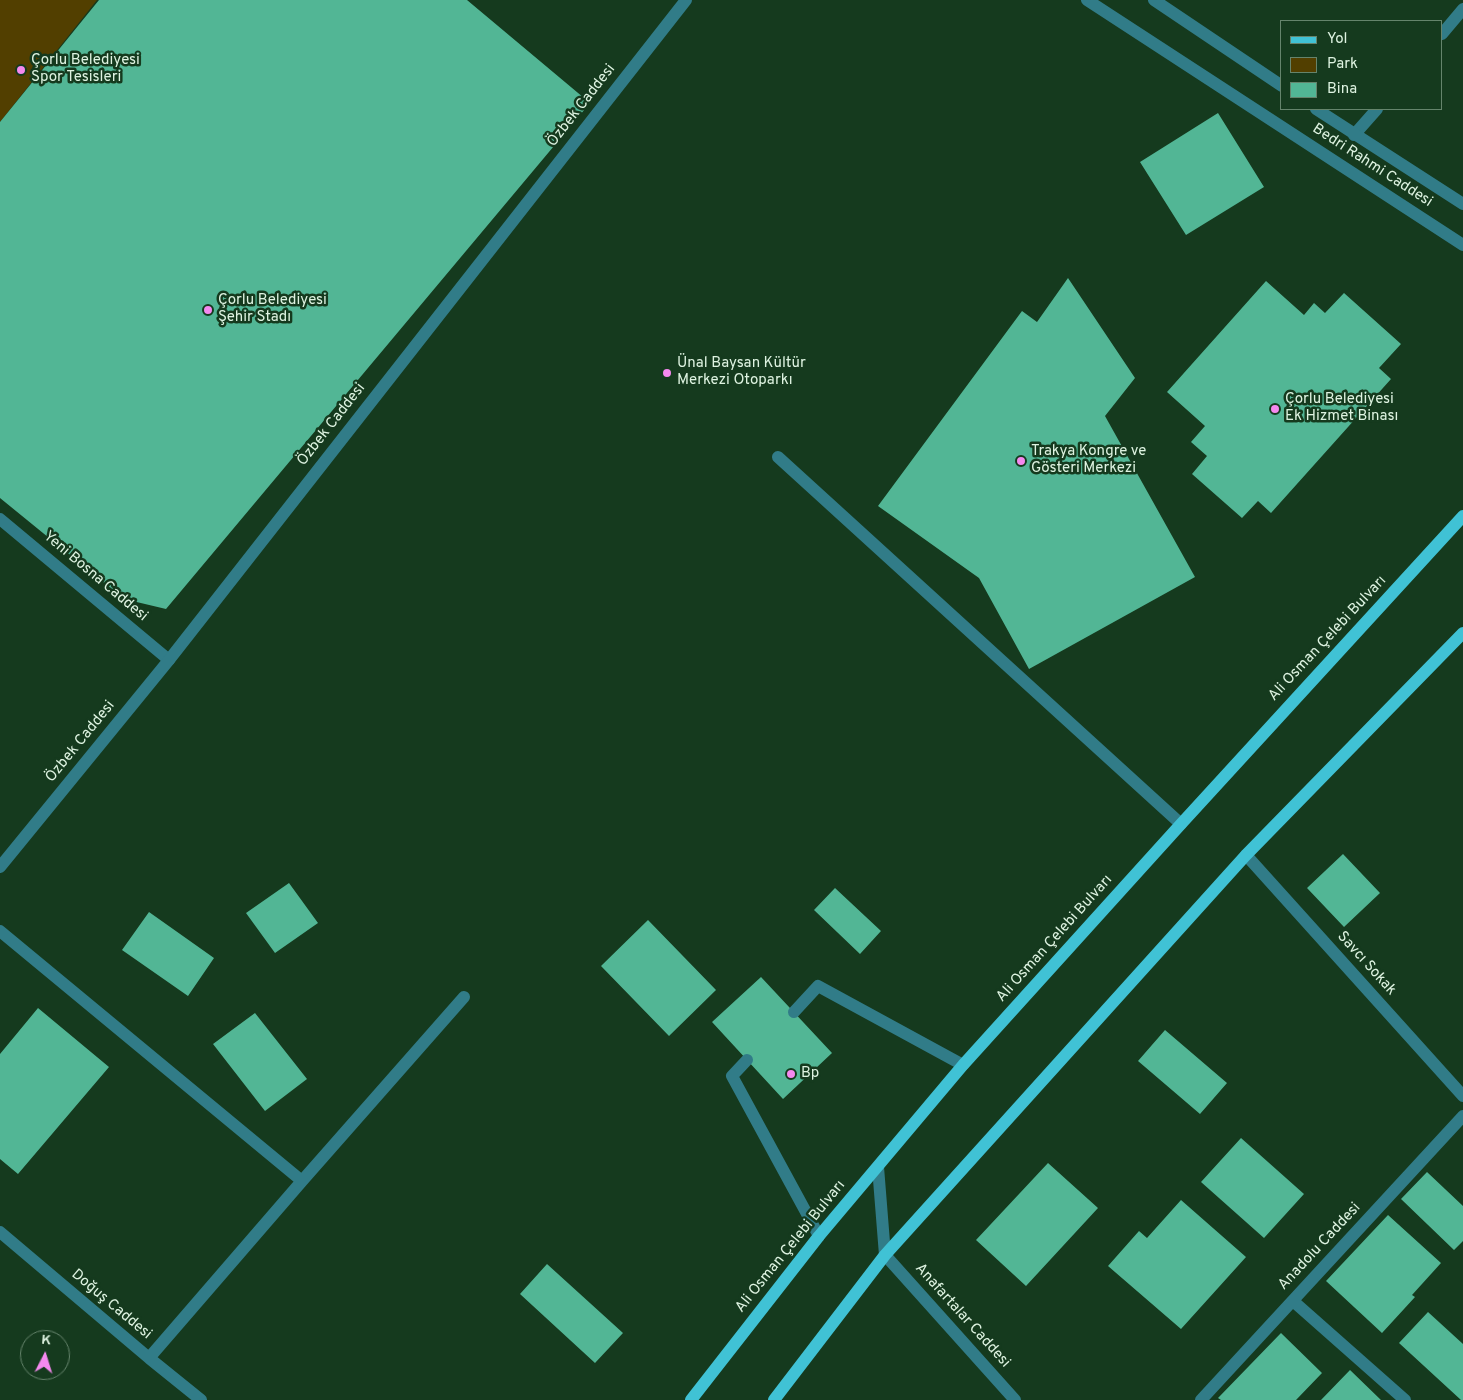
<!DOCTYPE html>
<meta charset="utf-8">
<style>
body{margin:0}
#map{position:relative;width:1463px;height:1400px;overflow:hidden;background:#153a1e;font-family:Overpass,sans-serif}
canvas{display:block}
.legend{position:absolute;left:1280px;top:20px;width:162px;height:90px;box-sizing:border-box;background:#153a1e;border:1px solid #65846c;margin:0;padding:6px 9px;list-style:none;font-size:15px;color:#def3e1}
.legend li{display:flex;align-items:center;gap:10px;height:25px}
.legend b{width:25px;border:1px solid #65846c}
.north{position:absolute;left:20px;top:1330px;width:50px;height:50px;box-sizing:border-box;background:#153a1e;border:1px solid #65846c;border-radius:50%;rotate:5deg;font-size:14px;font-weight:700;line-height:20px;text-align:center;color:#def3e1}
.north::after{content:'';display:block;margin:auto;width:18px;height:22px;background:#f589ef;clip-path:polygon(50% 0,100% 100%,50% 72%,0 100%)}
</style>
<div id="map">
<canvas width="1463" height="1400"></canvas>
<ul class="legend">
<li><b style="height:6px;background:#40c2d5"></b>Yol</li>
<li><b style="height:14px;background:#523f00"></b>Park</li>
<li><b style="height:14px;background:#52b695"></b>Bina</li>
</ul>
<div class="north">K</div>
</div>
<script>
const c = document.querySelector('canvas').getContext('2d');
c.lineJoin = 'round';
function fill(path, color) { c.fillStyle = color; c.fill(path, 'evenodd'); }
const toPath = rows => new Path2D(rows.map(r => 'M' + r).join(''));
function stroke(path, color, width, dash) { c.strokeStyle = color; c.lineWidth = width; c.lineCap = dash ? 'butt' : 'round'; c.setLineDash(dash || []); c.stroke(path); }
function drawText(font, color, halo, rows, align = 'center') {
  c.font = font + ' Overpass,sans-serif'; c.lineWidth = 5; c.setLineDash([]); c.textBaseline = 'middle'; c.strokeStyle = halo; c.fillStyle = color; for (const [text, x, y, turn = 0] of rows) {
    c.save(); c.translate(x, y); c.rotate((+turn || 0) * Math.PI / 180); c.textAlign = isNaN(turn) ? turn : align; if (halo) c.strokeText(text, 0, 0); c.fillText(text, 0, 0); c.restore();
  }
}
fill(toPath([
 [0,0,97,0,0,122]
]), '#523f00');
fill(toPath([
 [99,0,467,0,590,103,166,609,124,599,0,498,0,122],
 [1218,113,1264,187,1186,235,1140,162],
 [1068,278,1135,378,1105,416,1195,577,1029,669,979,578,878,506,1022,311,1037,322],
 [1266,281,1304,315,1314,303,1325,313,1344,293,1401,344,1379,368,1391,379,1271,513,1258,501,1242,518,1192,474,1207,456,1191,442,1205,426,1167,392],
 [1343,854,1380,893,1344,927,1307,888],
 [289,883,318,923,275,953,246,913],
 [835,888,881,931,860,954,814,910],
 [149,912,214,958,188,996,122,950],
 [648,920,716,990,669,1036,601,966],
 [761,977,832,1053,783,1099,712,1022],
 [38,1008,109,1067,18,1174,0,1159,0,1054],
 [255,1013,307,1079,265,1111,213,1044],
 [1165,1030,1227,1083,1200,1114,1138,1061],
 [1241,1138,1304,1194,1264,1238,1201,1182],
 [1048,1163,1098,1208,1026,1286,976,1240],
 [1427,1172,1463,1206,1463,1241,1454,1250,1401,1199],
 [1181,1200,1246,1257,1181,1329,1108,1266,1139,1231,1147,1238],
 [1388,1215,1441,1263,1412,1295,1415,1297,1382,1333,1326,1281],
 [547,1264,623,1333,595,1363,520,1294],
 [1428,1312,1463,1344,1463,1400,1461,1400,1399,1343],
 [1281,1333,1322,1373,1296,1400,1221,1400,1218,1398],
 [1350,1370,1381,1400,1321,1400]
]), '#52b695');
stroke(toPath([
 [794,1012,818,986,963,1065],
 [747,1060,732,1076,819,1236]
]), '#317c88', 12);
stroke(toPath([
 [1442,34,1463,9],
 [1354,135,1377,109],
 [778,457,1181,824],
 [0,519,169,660],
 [1246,855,1463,1096],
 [0,931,302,1181],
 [878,1167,885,1255],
 [0,1232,149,1358,201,1400],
 [1293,1301,1405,1400],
 [149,1358,302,1181,464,997],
 [1201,1400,1463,1116]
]), '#317c88', 12);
stroke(toPath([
 [1087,0,1463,245],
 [1154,0,1282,86],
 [1316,109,1463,204],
 [0,867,169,660,686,0],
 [885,1255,1015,1400]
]), '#317c88', 12);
stroke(toPath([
 [691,1400,819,1236,963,1065,1181,824,1463,516],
 [774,1400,885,1255,1246,855,1463,633]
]), '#40c2d5', 12);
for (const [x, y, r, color] of [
 [21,70,5,"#f589ef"],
 [208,310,5,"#f589ef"],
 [667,373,5,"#f589ef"],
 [1275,409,5,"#f589ef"],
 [1021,461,5,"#f589ef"],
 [791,1074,5,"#f589ef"]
]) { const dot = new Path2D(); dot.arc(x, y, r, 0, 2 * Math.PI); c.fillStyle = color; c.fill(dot); stroke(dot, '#153a1e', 2); }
drawText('15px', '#def3e1', '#153a1e', [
 ["Çorlu Belediyesi",31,61],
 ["Spor Tesisleri",31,78],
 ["Çorlu Belediyesi",218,301],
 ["Şehir Stadı",218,318],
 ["Ünal Baysan Kültür",677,364],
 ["Merkezi Otoparkı",677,381],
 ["Çorlu Belediyesi",1285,400],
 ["Ek Hizmet Binası",1285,417],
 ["Trakya Kongre ve",1031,452],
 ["Gösteri Merkezi",1031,469],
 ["Bp",801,1074]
], 'left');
drawText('15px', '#def3e1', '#153a1e', [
 ["Özbek Caddesi",582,106,-52],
 ["Bedri Rahmi Caddesi",1372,166,33],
 ["Özbek Caddesi",332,425,-52],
 ["Yeni Bosna Caddesi",95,577,40],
 ["Ali Osman Çelebi Bulvarı",1328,639,-47],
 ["Özbek Caddesi",81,742,-51],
 ["Ali Osman Çelebi Bulvarı",1055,939,-48],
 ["Savcı Sokak",1366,964,48],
 ["Ali Osman Çelebi Bulvarı",791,1247,-51],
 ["Anadolu Caddesi",1320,1247,-47],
 ["Doğuş Caddesi",111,1305,40],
 ["Anafartalar Caddesi",962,1316,48]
]);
</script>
